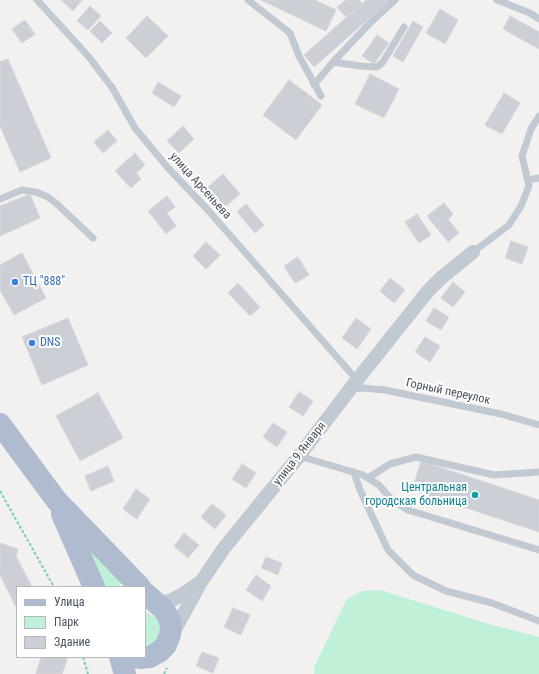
<!DOCTYPE html>
<meta charset="utf-8">
<style>
body{margin:0}
#map{position:relative;width:539px;height:674px;overflow:hidden;background:#f3f1f0;font-family:"Roboto Condensed",sans-serif}
canvas{display:block}
.legend{position:absolute;left:16px;top:586px;width:130px;height:72px;box-sizing:border-box;background:#fff;border:1px solid #b6b9bf;margin:0;padding:5px 7px;list-style:none;font-size:12px;color:#48515f}
.legend li{display:flex;align-items:center;gap:8px;height:20px}
.legend b{width:20px;border:1px solid #b6b9bf}
</style>
<div id="map">
<canvas width="539" height="674"></canvas>
<ul class="legend">
<li><b style="height:5px;background:#afbcd0"></b>Улица</li>
<li><b style="height:11px;background:#bef1d7"></b>Парк</li>
<li><b style="height:11px;background:#cccfd6"></b>Здание</li>
</ul>
</div>
<script>
const c = document.querySelector('canvas').getContext('2d');
c.lineJoin = 'round';
function fill(path, color) { c.fillStyle = color; c.fill(path, 'evenodd'); }
const toPath = rows => new Path2D(rows.map(r => 'M' + r).join(''));
function stroke(path, color, width, dash) { c.strokeStyle = color; c.lineWidth = width; c.lineCap = dash ? 'butt' : 'round'; c.setLineDash(dash || []); c.stroke(path); }
function drawText(font, color, halo, rows, align = 'center') {
  c.font = font + ' "Roboto Condensed",sans-serif'; c.lineWidth = 4; c.setLineDash([]); c.textBaseline = 'middle'; c.strokeStyle = halo; c.fillStyle = color; for (const [text, x, y, turn = 0] of rows) {
    c.save(); c.translate(x, y); c.rotate((+turn || 0) * Math.PI / 180); c.textAlign = isNaN(turn) ? turn : align; if (halo) c.strokeText(text, 0, 0); c.fillText(text, 0, 0); c.restore();
  }
}
fill(toPath([
 [83,535,124,582,116,587,105,587],
 [380,590,492,625,539,637,539,674,314,674,314,667,347,599,362,591],
 [145,612,153,616,158,621,160,627,158,639,145,650]
]), '#bef1d7');
const building = toPath([
 [61,0,82,0,73,11,61,0],
 [261,0,315,0,336,10,326,31,261,0],
 [346,0,359,0,362,3,346,17,337,7,346,0],
 [366,0,390,0,314,67,304,55,366,0],
 [90,6,101,16,88,30,77,21,90,6],
 [440,9,458,20,445,44,426,33,440,9],
 [147,16,168,36,146,58,126,38,147,16],
 [510,16,539,32,539,49,503,29,510,16],
 [25,20,35,34,22,43,12,29,25,20],
 [100,21,112,33,102,43,90,31,100,21],
 [413,21,423,27,403,62,393,56,413,21],
 [377,35,389,43,374,64,362,56,377,35],
 [8,59,51,158,20,172,0,126,0,62,8,59],
 [370,74,399,89,384,118,355,104,370,74],
 [289,80,322,105,296,140,263,115,289,80],
 [158,82,181,96,174,107,152,93,158,82],
 [504,93,520,103,502,134,485,125,504,93],
 [183,126,194,139,179,153,167,141,183,126],
 [108,130,117,141,103,153,94,142,108,130],
 [135,153,145,165,136,173,141,179,131,188,115,171,135,153],
 [223,174,240,194,225,207,208,187,223,174],
 [30,194,40,218,0,236,0,206,30,194],
 [167,196,175,207,167,213,176,226,166,234,148,211,167,196],
 [444,203,453,214,448,219,459,233,448,242,427,216,444,203],
 [246,204,264,225,255,233,237,212,246,204],
 [417,214,431,235,419,243,405,222,417,214],
 [511,241,528,247,522,264,505,258,511,241],
 [206,242,220,255,206,269,193,256,206,242],
 [22,253,46,298,14,315,0,290,0,265,22,253],
 [298,257,309,275,295,283,284,266,298,257],
 [390,278,405,290,394,303,380,291,390,278],
 [453,282,465,292,453,307,441,298,453,282],
 [238,283,260,307,250,316,228,293,238,283],
 [434,308,449,317,441,330,426,321,434,308],
 [68,318,88,365,42,385,22,337,68,318],
 [356,318,371,329,357,349,342,338,356,318],
 [425,337,440,346,430,362,415,352,425,337],
 [299,392,313,401,303,416,289,407,299,392],
 [98,393,123,438,80,461,56,416,98,393],
 [273,423,287,432,277,447,263,437,273,423],
 [421,461,539,500,539,532,412,490,421,461],
 [242,464,256,473,246,488,232,479,242,464],
 [108,466,114,481,91,491,85,476,108,466],
 [136,489,150,499,137,519,123,509,136,489],
 [212,504,226,515,215,529,201,517,212,504],
 [184,533,199,545,188,558,174,546,184,533],
 [0,543,18,549,16,556,32,587,17,587,17,609,0,575,0,543],
 [266,557,282,563,278,575,261,568,266,557],
 [256,575,271,586,262,601,246,590,256,575],
 [233,608,250,615,241,635,224,627,233,608],
 [202,652,219,658,213,673,196,666,202,652],
 [41,657,68,657,62,674,36,674,41,657]
]);
fill(building, '#cccfd6');
stroke(building, '#d4d6dc', 1);
stroke(toPath([
 [0,491,54,587],
 [83,657,88,674],
 [164,674,167,668]
]), '#75d0ad', 2, [3, 2]);
stroke(toPath([
 [37,0,89,57,113,89,135,128,169,169,207,209,357,380],
 [248,0,290,33,299,56,321,96],
 [497,0,530,13,539,19],
 [333,62,360,66,377,67,383,62,404,27],
 [314,85,333,62,370,23,395,0],
 [528,180,539,178],
 [0,199,22,190,36,192,48,197,58,205,93,238],
 [473,252,509,225,521,206,529,186,522,156,531,129,539,116],
 [351,389,363,388,385,390,501,414,539,425],
 [299,456,363,475,379,485,390,498,408,510,539,550],
 [354,472,360,490,388,550,413,575,446,591,492,603,539,621],
 [368,478,390,464,416,457,494,475,539,472]
]), '#c1c9d2', 7);
stroke(toPath([
 [155,603,170,601,183,594,199,583],
 [172,635,201,582,224,548,299,456,357,380,428,291,441,278,473,252]
]), '#c1c9d2', 14);
stroke(toPath([
 [0,424,57,501,140,587],
 [62,514,94,587],
 [120,657,125,674],
 [135,657,140,658,150,657,159,652,166,645,170,635,171,625,168,616,162,608,145,593]
]), '#afbcd0', 22);
for (const [x, y, r, color] of [
 [15,282,4,"#3f7fe0"],
 [32,343,4,"#3f7fe0"],
 [475,495,4,"#0f9aa8"]
]) { const dot = new Path2D(); dot.arc(x, y, r, 0, 2 * Math.PI); c.fillStyle = color; c.fill(dot); stroke(dot, '#fff', 1.5); }
drawText('12px', '#48515f', '#fff', [
 ["улица Арсеньева",200,186,48],
 ["Горный переулок",448,392,12],
 ["улица 9 Января",300,454,-52]
]);
drawText('12px', '#366cbe', '#fff', [
 ["ТЦ \"888\"",23,282],
 ["DNS",40,343]
], 'left');
drawText('12px', '#0d838f', '#fff', [
 ["Центральная",467,488],
 ["городская больница",467,502]
], 'right');
</script>
